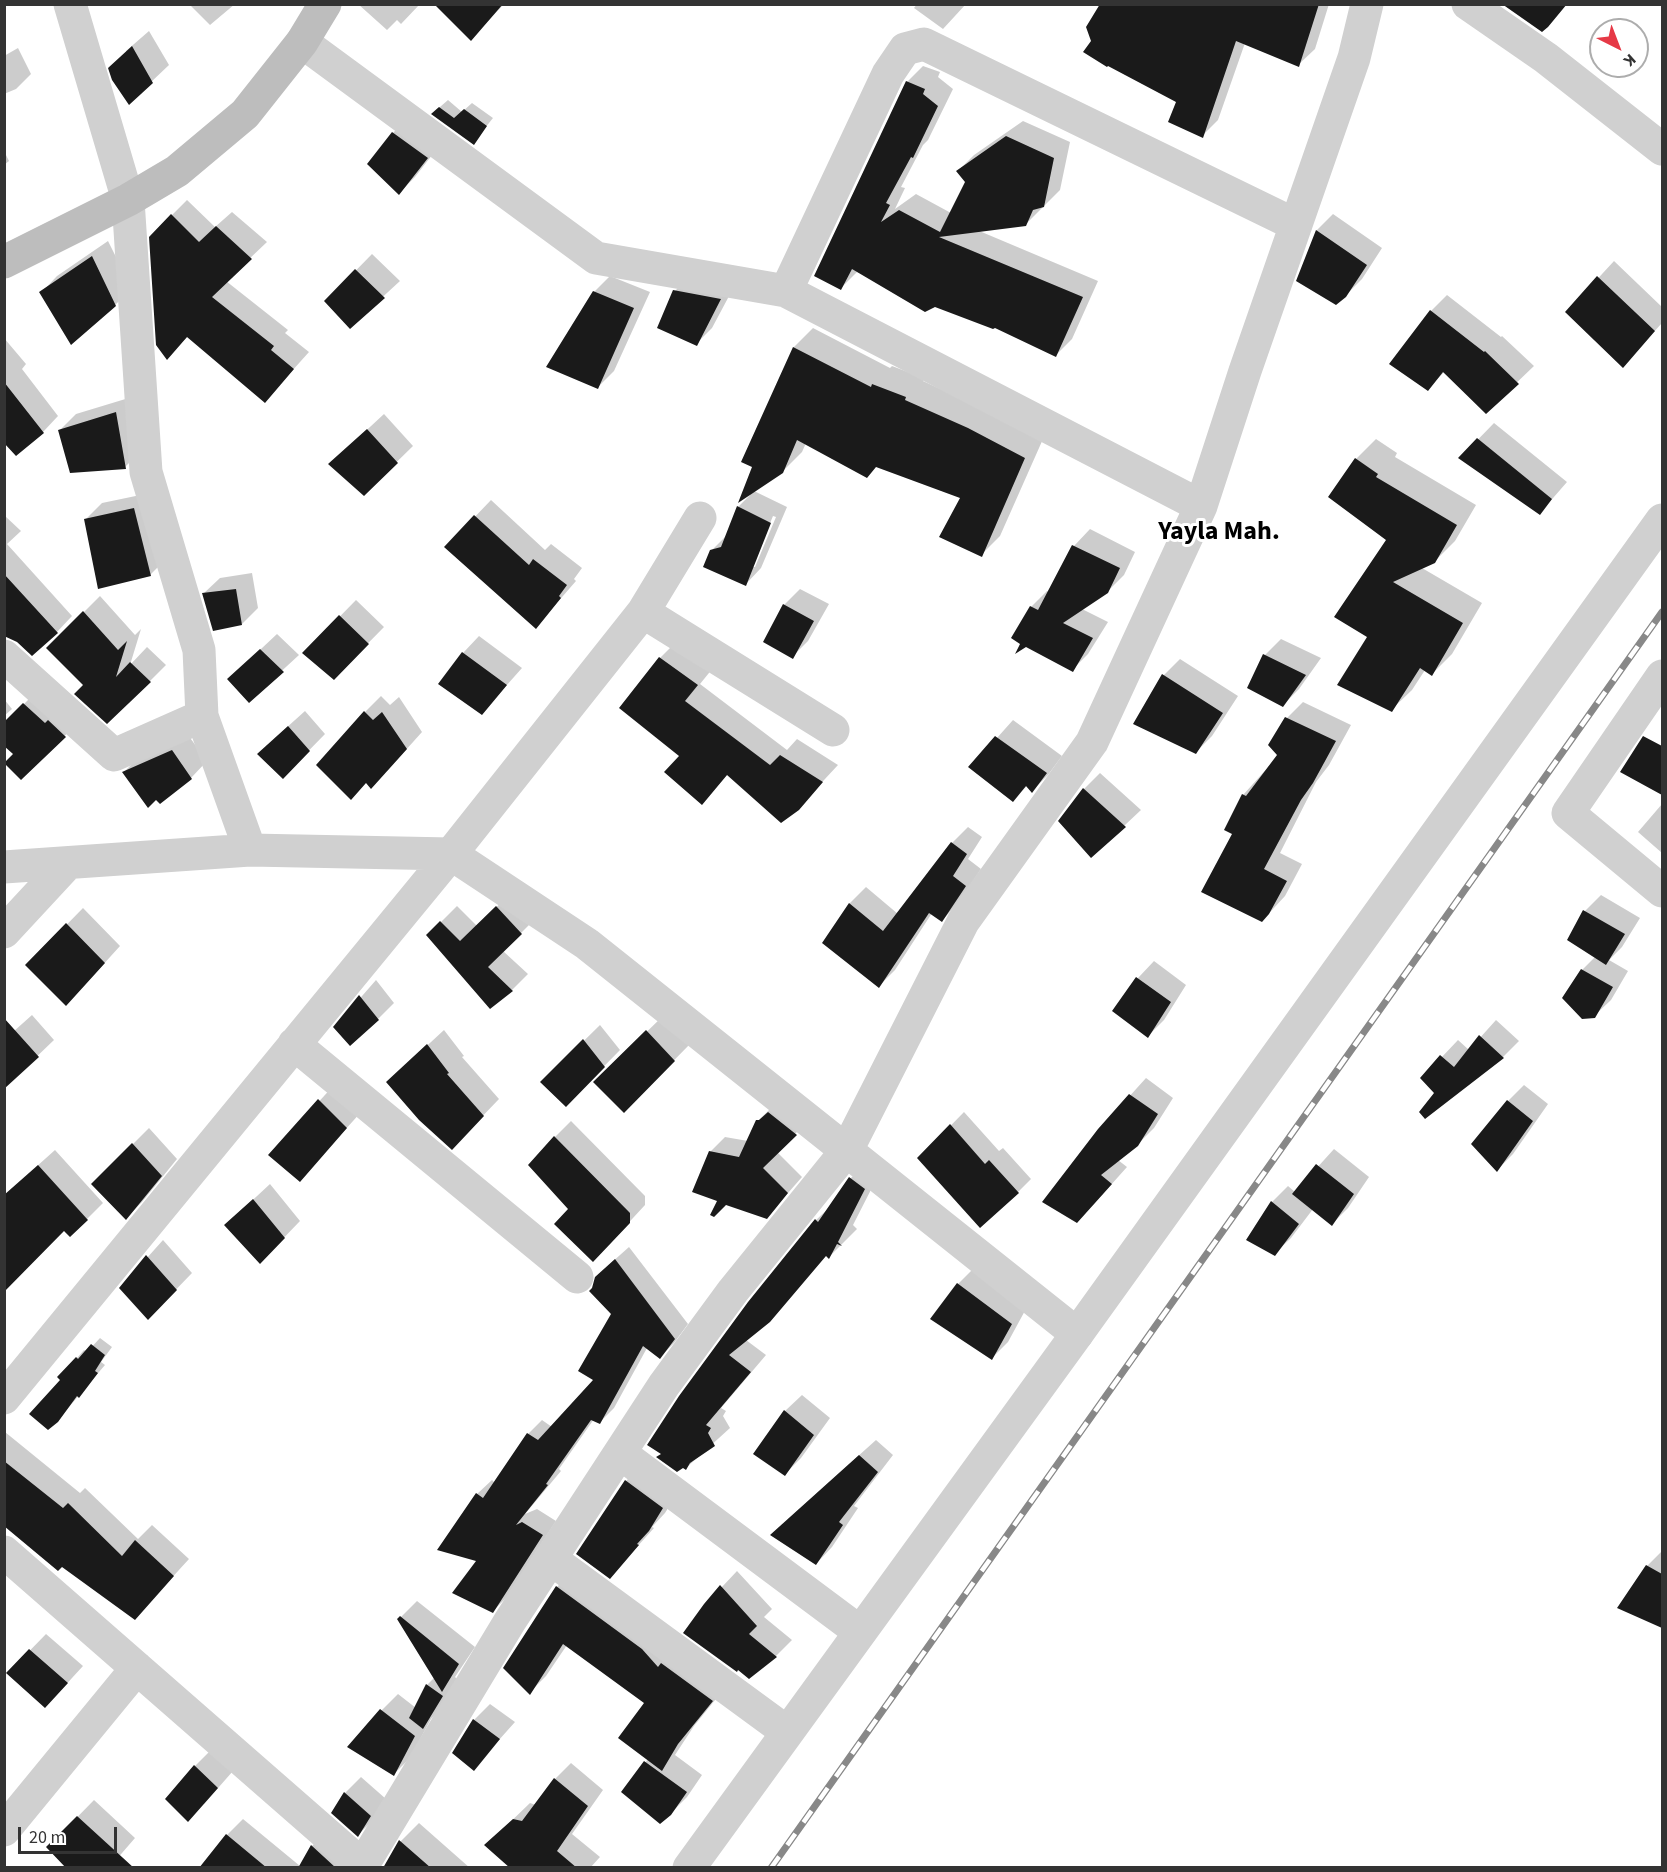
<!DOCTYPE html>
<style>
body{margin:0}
#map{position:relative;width:1667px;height:1872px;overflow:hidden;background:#fff;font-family:"Source Sans 3",sans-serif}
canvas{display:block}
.frame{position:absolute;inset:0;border:6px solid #333;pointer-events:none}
.north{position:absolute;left:1589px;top:18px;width:60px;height:60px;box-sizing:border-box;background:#fff;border:2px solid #adadad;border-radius:50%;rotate:138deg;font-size:16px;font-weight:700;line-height:24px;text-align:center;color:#333}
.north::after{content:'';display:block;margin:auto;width:21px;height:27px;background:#e63946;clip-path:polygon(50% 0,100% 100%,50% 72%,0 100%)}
.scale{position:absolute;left:18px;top:1827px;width:99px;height:27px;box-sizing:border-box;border:3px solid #333;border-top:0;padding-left:8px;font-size:18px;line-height:21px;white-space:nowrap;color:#333;-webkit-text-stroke:4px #fff;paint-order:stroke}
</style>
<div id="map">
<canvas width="1667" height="1872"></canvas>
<div class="frame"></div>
<div class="north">K</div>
<div class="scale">20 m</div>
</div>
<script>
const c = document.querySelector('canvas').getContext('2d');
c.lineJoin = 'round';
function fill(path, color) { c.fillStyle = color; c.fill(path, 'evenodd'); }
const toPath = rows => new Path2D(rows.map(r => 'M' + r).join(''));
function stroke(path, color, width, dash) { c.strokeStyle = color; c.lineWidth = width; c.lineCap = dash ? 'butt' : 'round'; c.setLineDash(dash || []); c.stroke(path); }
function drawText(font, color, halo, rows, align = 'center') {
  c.font = font + ' "Source Sans 3",sans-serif'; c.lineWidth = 6; c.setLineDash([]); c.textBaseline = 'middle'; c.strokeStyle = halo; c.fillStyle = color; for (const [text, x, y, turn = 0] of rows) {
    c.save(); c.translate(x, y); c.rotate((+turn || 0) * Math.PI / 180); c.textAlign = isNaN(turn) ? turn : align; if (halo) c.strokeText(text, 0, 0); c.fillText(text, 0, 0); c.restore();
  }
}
fill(toPath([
 [189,4,235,4,210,25],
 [358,4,420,4,401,24,397,20,387,30],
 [444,4,504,4,471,39],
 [917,4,966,4,943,29,914,8],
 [1104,4,1329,4,1315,49,1298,65,1245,43,1218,120,1202,136,1177,101,1093,42],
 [149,31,169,65,129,103,126,51],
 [18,48,31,74,16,89,4,94,4,56],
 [923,66,940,72,938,77,953,89,928,140,923,145,901,187,905,188,895,209,916,194,951,213,967,182,958,171,974,155,1023,121,1070,142,1060,190,1026,224,977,230,1098,281,1072,339,1056,355,994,326,857,272,841,288,907,82],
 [448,100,462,112,472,103,493,118,473,143,433,113],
 [409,116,443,141,415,177,399,193,369,164,393,133],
 [4,151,9,161,4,165],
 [187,200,215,227,232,212,267,242,226,281,288,330,285,333,309,352,265,401,188,336,167,358,172,215],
 [1333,214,1382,248,1362,279,1345,296,1298,280,1317,230],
 [108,241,132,289,115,305,41,293,57,276],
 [372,254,400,281,350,327,326,301],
 [1614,261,1662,307,1662,323,1623,366,1567,312],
 [691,275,736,283,712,328,696,344,675,291],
 [610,276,650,292,614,371,598,387,594,292],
 [1447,295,1501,337,1502,336,1534,366,1486,412,1445,371,1428,389,1431,311],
 [813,328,890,368,892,366,924,378,923,381,987,410,1043,439,1000,536,981,555,962,497,877,466,806,443,802,452,782,472,754,491,787,507,761,568,745,585,712,550,727,535,738,507,750,495,754,467,742,461,794,347],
 [773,516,776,517,755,567,752,567],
 [4,338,26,364,22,369,58,416,43,432,4,441],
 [132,397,141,451,125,467,60,430,76,414],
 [384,414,413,446,364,494,330,464],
 [1494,423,1567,482,1540,513,1460,458],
 [1376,439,1397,453,1395,457,1476,505,1455,541,1434,562,1422,568,1482,603,1452,654,1432,674,1425,670,1412,690,1391,710,1369,636,1388,540,1330,497,1356,459],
 [150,493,166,559,150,575,86,519,102,503],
 [491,500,545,550,551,544,582,568,574,579,576,581,536,627,446,547],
 [4,515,21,531,7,544,72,616,57,632,17,641,9,636,4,637],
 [1090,529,1135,552,1124,575,1107,592,1082,609,1108,622,1088,654,1072,670,1031,607,1047,591,1049,592,1074,546],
 [252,573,258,608,242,624,203,594,220,578],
 [800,589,829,604,808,641,792,657,784,605],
 [100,596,135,635,141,629,130,665,147,647,166,665,150,681,85,685,48,648],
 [356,600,384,627,334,678,304,653],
 [277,634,299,655,249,701,246,663],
 [479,636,522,668,482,713,463,653],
 [1281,639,1321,658,1299,689,1283,705,1265,655],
 [676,642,713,668,700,684,787,750,797,739,838,765,798,808,728,774,702,803,682,756,660,658],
 [1180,659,1238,696,1212,736,1196,752,1135,724,1164,675],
 [40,688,81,720,21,778,16,754,4,724],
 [381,696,390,705,399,697,422,732,387,771,365,712],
 [4,699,12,709,4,716],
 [1303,702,1351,725,1329,765,1316,782,1280,853,1302,864,1285,896,1262,921,1234,833,1243,795,1279,755,1287,718],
 [305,711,325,734,283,777,275,738],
 [1013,720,1062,756,1048,775,1032,791,1028,785,1012,800,971,767],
 [188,735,207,761,191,778,160,802,124,772,140,756],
 [1100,773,1141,810,1092,856,1060,821,1084,789],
 [1662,804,1662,853,1638,832],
 [968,827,982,837,968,859,981,869,958,904,942,920,932,913,895,970,879,986,824,943,850,903,866,887,898,914,952,843],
 [513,891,537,917,503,951,528,974,512,990,428,935,457,906,477,926],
 [1601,895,1640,918,1622,947,1609,960,1628,971,1611,1000,1594,1016,1582,970,1595,957,1585,911],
 [83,908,120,946,82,988,27,965],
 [1154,961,1186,985,1164,1020,1148,1036,1114,1011,1138,978],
 [376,980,394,1003,378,1019,335,1027],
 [32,1015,54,1040,5,1087,4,1040],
 [664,1015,690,1044,640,1095,595,1082],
 [1496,1020,1519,1041,1503,1057,1425,1117,1436,1093,1422,1078,1458,1040,1469,1050],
 [600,1025,620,1050,566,1105,542,1082],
 [444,1030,464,1056,462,1057,499,1099,452,1148,405,1066],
 [1146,1078,1173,1098,1154,1128,1137,1145,1118,1160,1127,1167,1093,1205,1099,1130],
 [335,1084,362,1111,300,1180,270,1155],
 [1524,1085,1548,1104,1513,1154,1497,1170,1508,1101],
 [773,1106,810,1119,777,1152,802,1177,767,1217,719,1200,710,1152,725,1137,748,1141,758,1121],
 [964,1112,999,1151,1003,1148,1031,1179,1018,1192,919,1158],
 [571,1121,645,1196,645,1205,609,1244,570,1209,555,1137],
 [149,1128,177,1159,142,1202,126,1218,93,1184],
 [1334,1149,1369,1177,1348,1208,1332,1224,1313,1209,1291,1238,1274,1254,1272,1202,1288,1186,1295,1192],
 [55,1150,103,1203,87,1219,36,1167],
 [867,1162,880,1172,853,1225,857,1229,829,1257,830,1249,746,1340,766,1355,721,1408,726,1411,723,1416,730,1428,686,1468,662,1453,816,1220,831,1206,851,1178],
 [270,1184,300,1221,276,1246,243,1209],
 [163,1240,192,1273,164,1302,121,1287],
 [629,1247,688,1324,674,1343,660,1357,647,1348,614,1408,600,1422,594,1419,559,1469,561,1471,525,1514,537,1509,556,1521,507,1597,493,1611,478,1561,477,1494,492,1480,495,1483,528,1434,542,1420,552,1427,595,1380,613,1314,611,1263],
 [974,1268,1027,1307,1008,1342,992,1358,958,1284],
 [100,1338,112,1347,101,1362,105,1365,57,1421,62,1380,77,1358,84,1350,87,1352],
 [802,1395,830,1418,801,1458,785,1474,755,1453,785,1411],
 [5,1432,80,1493,85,1488,138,1539,152,1525,189,1559,135,1618,4,1524],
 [876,1440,893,1455,854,1506,858,1508,832,1547,816,1564,788,1519],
 [642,1465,678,1492,665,1513,652,1527,654,1528,610,1577,626,1481],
 [1662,1551,1662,1614,1654,1623,1647,1566],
 [573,1570,728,1684,694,1726,675,1755,702,1775,687,1797,670,1814,623,1792,648,1759,646,1703,567,1645,546,1676,530,1692,505,1668,557,1587],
 [737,1571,772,1609,764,1617,792,1640,776,1656,749,1677,705,1605],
 [417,1601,475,1647,455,1677,458,1680,439,1711,431,1719,410,1758,394,1774,381,1711,398,1694,416,1708,427,1685,435,1677,399,1619],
 [46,1634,83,1666,61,1690,8,1673],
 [490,1704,515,1722,473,1769,454,1753,474,1720],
 [211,1750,233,1771,204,1804,195,1766],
 [571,1763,603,1790,572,1834,600,1857,590,1868,513,1868,503,1829,530,1803,536,1805,555,1779],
 [361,1777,386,1799,374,1819,358,1835,345,1793],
 [94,1800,135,1838,109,1868,48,1847],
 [243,1819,300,1866,312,1846,328,1830,341,1868,207,1868,227,1835],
 [419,1823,470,1868,385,1868,401,1841]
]), '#0003');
fill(toPath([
 [434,4,503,4,471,41],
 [1100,4,1319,4,1299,67,1236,41,1203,138,1168,122,1176,102,1108,66,1107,67,1083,52,1091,41,1086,27],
 [1502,4,1567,4,1548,27,1542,32],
 [132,46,153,83,129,105,112,80,108,68],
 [906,81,925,89,923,94,938,106,913,158,911,157,886,203,890,205,881,222,899,210,940,232,965,182,956,171,1006,136,1054,158,1044,207,1033,210,1026,226,939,237,1083,297,1056,357,995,328,993,329,935,307,925,312,852,269,841,290,814,276],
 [439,107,454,118,464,109,487,126,474,145,431,114],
 [392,132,428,158,399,195,367,164],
 [171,214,199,242,216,226,252,259,212,297,274,346,271,350,294,369,265,403,187,337,167,360,156,345,149,237],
 [1316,230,1367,265,1346,297,1336,305,1296,281],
 [92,256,116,306,71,345,39,292],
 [355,269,385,298,350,329,324,301],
 [1597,276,1655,331,1623,368,1565,312],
 [673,290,721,299,697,346,657,328],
 [593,291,634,308,598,389,546,367],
 [1430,310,1484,352,1485,351,1519,384,1486,414,1443,372,1428,391,1389,364],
 [793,347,871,387,872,384,906,397,905,400,968,428,1025,458,982,557,939,537,960,498,876,467,867,478,797,440,783,473,738,503,752,467,741,462],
 [4,382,44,433,16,456,4,443],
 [116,412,126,469,70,473,58,430],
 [367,429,398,463,364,496,328,464],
 [1477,438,1552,499,1540,515,1458,458],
 [1355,458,1378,474,1376,477,1457,525,1435,563,1393,582,1463,623,1432,676,1420,668,1392,712,1337,685,1367,637,1334,617,1386,540,1328,497],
 [737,506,771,523,746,586,703,567,710,550,721,547],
 [134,508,151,576,98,589,84,519],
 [474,515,529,565,533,559,567,585,559,596,561,598,536,629,444,547],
 [1072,545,1120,568,1108,593,1063,623,1093,638,1073,672,1026,647,1015,654,1020,644,1011,638,1030,606,1038,610],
 [4,574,58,633,32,656,17,642,4,636],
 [236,589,242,625,213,631,202,593],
 [783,604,814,621,793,659,763,642],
 [83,611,118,650,127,641,116,677,130,662,151,682,107,724,74,694,83,685,46,648],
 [339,615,369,644,334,680,302,653],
 [260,649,284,672,249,703,227,679],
 [462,652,507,685,482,715,438,684],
 [1263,654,1306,675,1283,707,1247,688],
 [659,657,698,685,685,701,770,765,780,755,823,782,799,810,781,823,727,775,702,805,664,772,679,756,619,708],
 [1162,674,1223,713,1196,754,1133,724],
 [23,703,45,723,48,720,66,737,21,780,4,763,13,754,4,746,4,722],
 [364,711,373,720,382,712,407,749,371,789,366,783,351,800,316,765],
 [1285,717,1336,741,1313,783,1301,800,1264,869,1287,881,1269,914,1262,922,1201,892,1232,834,1224,830,1242,794,1246,796,1277,755,1268,745],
 [288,726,310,751,283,779,257,754],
 [995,736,1047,773,1032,793,1026,786,1013,802,968,767],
 [1643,736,1662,746,1662,795,1620,772],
 [172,750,192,779,160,804,156,800,148,808,122,772],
 [1083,788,1126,827,1091,858,1058,821],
 [951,842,967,854,953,876,966,886,942,922,929,913,879,988,822,943,849,903,883,931],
 [496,906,522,934,488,967,513,991,490,1009,426,935,440,921,460,941],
 [1583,910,1625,934,1606,965,1567,940],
 [66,923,105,963,66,1006,25,965],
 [1581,969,1613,987,1595,1018,1582,1019,1562,998],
 [1136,977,1171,1002,1148,1038,1112,1011],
 [359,995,379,1020,350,1046,333,1027],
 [4,1018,39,1057,4,1089],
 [646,1030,675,1061,624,1113,593,1082],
 [1479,1035,1504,1058,1425,1119,1419,1112,1434,1093,1420,1078,1440,1055,1454,1067],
 [583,1039,605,1067,566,1107,540,1082],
 [427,1044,449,1073,447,1074,484,1116,452,1150,419,1120,386,1082],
 [1129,1094,1158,1114,1138,1146,1101,1175,1112,1184,1077,1223,1042,1202,1098,1129],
 [318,1099,347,1128,300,1182,268,1155],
 [1507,1100,1533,1121,1497,1172,1471,1144],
 [768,1112,797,1135,763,1168,788,1193,767,1219,726,1205,714,1217,710,1215,717,1201,692,1192,709,1151,739,1157,756,1120,759,1120],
 [950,1124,985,1164,989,1160,1019,1193,980,1228,917,1158],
 [554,1136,630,1213,630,1223,593,1262,554,1224,568,1209,528,1165],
 [132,1143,162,1176,126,1220,91,1184],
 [1316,1164,1354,1194,1332,1226,1292,1194],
 [38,1165,88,1220,70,1237,64,1231,4,1292,4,1195],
 [849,1177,865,1189,838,1242,842,1246,837,1244,829,1259,826,1256,770,1322,729,1355,751,1372,706,1425,711,1428,708,1433,715,1446,690,1463,686,1470,683,1468,677,1472,656,1457,661,1454,647,1445,679,1396,748,1302,815,1219,818,1222],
 [253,1199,285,1238,260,1264,224,1225],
 [1271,1201,1299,1224,1275,1256,1246,1240],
 [146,1255,177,1290,148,1320,119,1288],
 [615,1259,675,1339,660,1359,643,1346,600,1424,591,1420,546,1484,548,1485,516,1525,522,1522,543,1535,493,1613,452,1593,476,1561,437,1550,476,1493,483,1498,527,1433,538,1440,593,1380,578,1371,611,1314,589,1291,592,1288,595,1277],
 [957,1283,1012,1324,992,1360,930,1319],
 [91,1344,105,1355,95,1371,98,1373,79,1398,77,1396,58,1422,48,1430,29,1414,60,1380,57,1377,76,1357,78,1359],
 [784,1410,814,1435,785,1476,753,1454],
 [859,1455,878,1472,839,1522,843,1525,816,1565,770,1535],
 [4,1461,63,1508,68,1503,122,1556,135,1540,174,1576,135,1620,62,1567,58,1571,4,1526],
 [625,1480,663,1508,649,1531,637,1544,639,1545,610,1579,576,1554],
 [1646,1565,1662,1574,1662,1628,1617,1608],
 [720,1585,757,1626,749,1634,777,1657,749,1679,738,1670,737,1672,683,1633,704,1604],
 [556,1586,642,1649,658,1667,661,1663,713,1701,678,1744,662,1771,618,1738,644,1703,563,1644,530,1695,503,1668],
 [400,1616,459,1664,442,1692,397,1619],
 [29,1649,68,1683,45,1708,6,1673],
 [426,1684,443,1696,423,1729,409,1718],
 [380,1709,415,1736,394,1776,347,1747],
 [473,1719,500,1739,474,1771,452,1753],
 [644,1761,687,1792,671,1815,660,1824,621,1792],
 [194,1765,218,1788,188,1822,165,1799],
 [554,1778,588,1806,557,1851,577,1868,510,1868,484,1845,513,1819,522,1821],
 [344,1792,371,1816,358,1837,331,1813],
 [77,1816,134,1868,66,1868,46,1847],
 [226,1834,267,1868,199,1868],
 [399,1840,431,1868,383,1868],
 [311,1845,336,1868,298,1868]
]), '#1a1a1a');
stroke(toPath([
 [70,4,128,200,146,472,199,650,202,716,250,850],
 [1468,4,1546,58,1662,149],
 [302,42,596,258,786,291,1201,506],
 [786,291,888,74,905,49,924,44,1296,225],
 [643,612,833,730],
 [4,656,114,755,202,716],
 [1662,676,1568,813,1662,891],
 [4,867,250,850,451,854,587,944,1077,1334],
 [4,932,68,863],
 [294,1044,577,1277],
 [4,1398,451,854,643,612,700,518],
 [620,1453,860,1632],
 [4,1552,362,1865],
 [551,1559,787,1732],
 [4,1830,137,1668],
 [361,1868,510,1621,664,1385,733,1291,847,1150,963,922,1092,742,1201,506,1245,371,1354,58,1367,4]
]), '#d0d0d0', 33);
stroke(toPath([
 [689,1868,1077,1334,1662,520]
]), '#d0d0d0', 33);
stroke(toPath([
 [4,262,128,200,177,171,245,114,302,42,325,4]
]), '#bdbdbd', 33);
const rail = toPath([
 [771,1868,1662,612]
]);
stroke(rail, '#888', 7);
stroke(rail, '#fff', 4.5, [14]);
drawText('bold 26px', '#000', '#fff', [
 ["Yayla Mah.",1219,533]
]);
</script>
